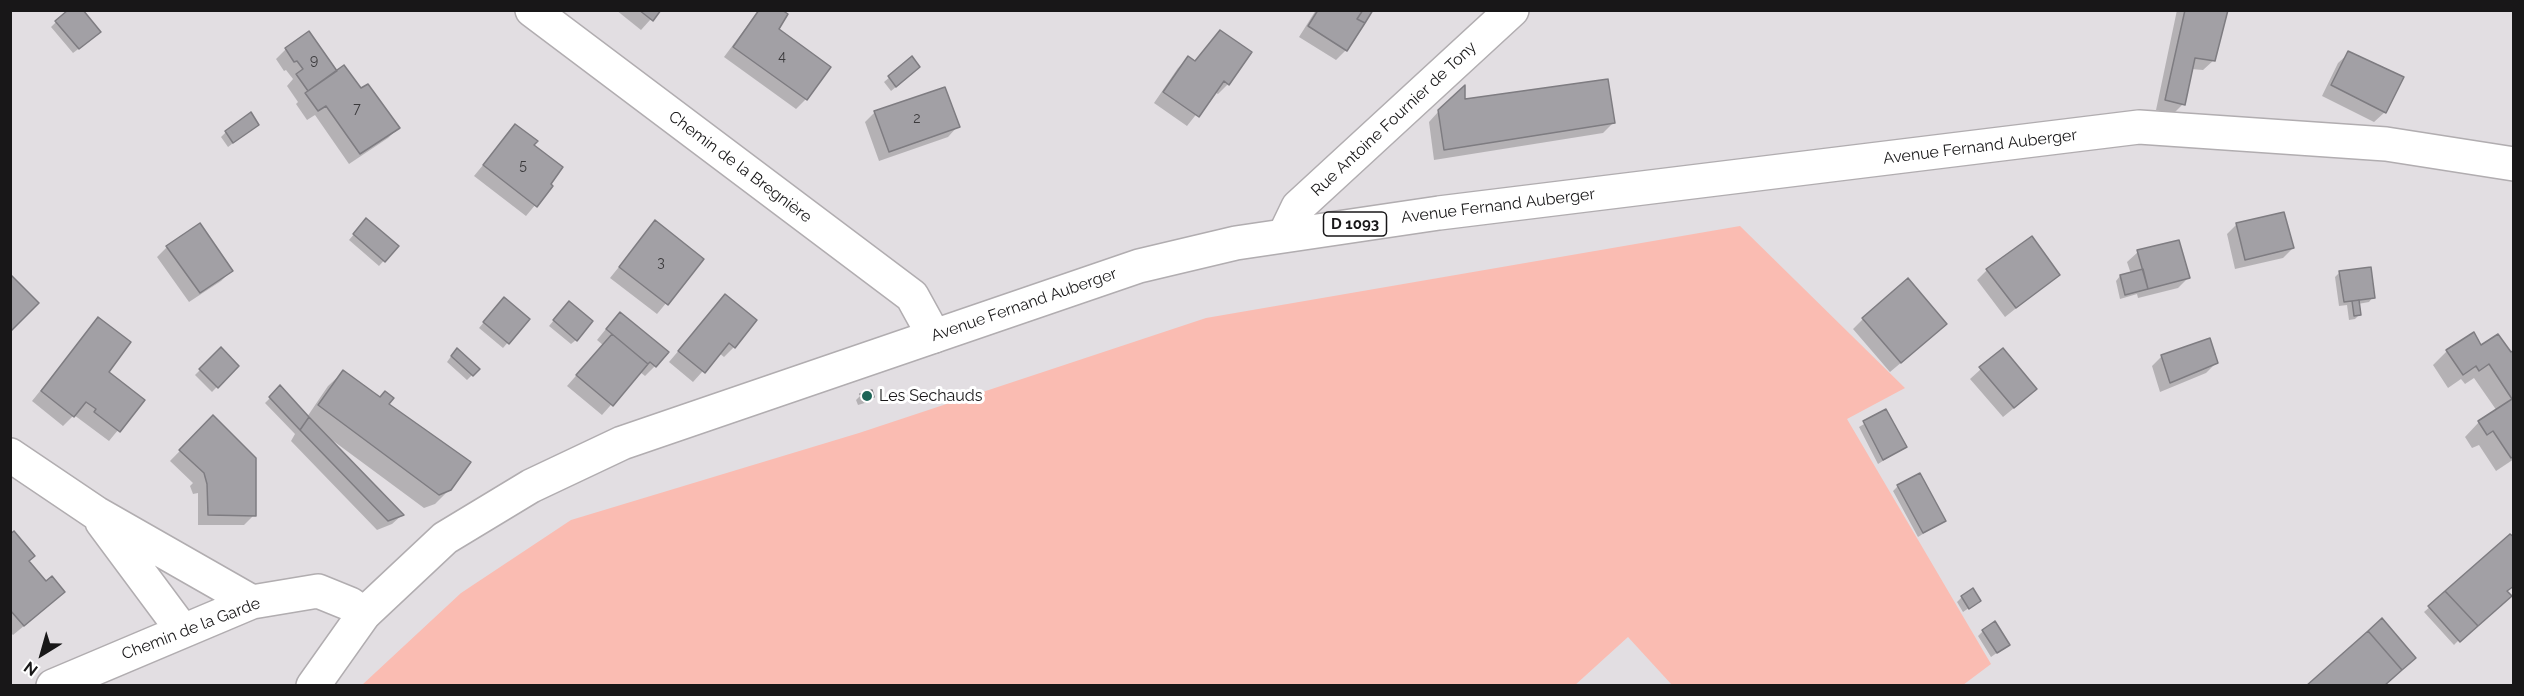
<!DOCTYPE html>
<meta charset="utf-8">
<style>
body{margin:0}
#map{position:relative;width:2524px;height:696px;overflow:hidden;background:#e2dee2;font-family:Raleway,sans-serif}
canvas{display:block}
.frame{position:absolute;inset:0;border:12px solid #181718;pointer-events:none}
.north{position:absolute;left:12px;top:624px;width:60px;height:60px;-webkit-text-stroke:4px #fff;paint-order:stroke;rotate:217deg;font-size:16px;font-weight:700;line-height:24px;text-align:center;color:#181718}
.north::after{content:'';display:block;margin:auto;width:21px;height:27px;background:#181718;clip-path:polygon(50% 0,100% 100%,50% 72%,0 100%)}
</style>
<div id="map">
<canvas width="2524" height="696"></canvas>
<div class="frame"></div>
<div class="north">N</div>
</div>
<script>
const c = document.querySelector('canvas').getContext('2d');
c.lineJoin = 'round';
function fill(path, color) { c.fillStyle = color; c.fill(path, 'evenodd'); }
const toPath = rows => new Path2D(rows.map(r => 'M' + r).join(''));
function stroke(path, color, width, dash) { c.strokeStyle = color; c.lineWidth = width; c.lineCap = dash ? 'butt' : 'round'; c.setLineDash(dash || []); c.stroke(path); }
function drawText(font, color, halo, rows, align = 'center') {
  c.font = font + ' Raleway,sans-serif'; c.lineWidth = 6; c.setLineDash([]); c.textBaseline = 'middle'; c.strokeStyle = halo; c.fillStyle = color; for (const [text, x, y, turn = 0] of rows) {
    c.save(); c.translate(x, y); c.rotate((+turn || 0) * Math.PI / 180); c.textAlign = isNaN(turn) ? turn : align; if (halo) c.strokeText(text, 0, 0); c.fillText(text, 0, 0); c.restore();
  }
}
fill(toPath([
 [1740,226,1905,388,1847,419,1991,664,1963,685,1672,685,1628,637,1574,686,362,685,461,593,571,520,859,433,1206,318]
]), '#fabcb2');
fill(toPath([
 [616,10,659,10,641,30],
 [759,10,777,29,806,99,796,109,724,57],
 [1316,10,1361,10,1371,11,1346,50,1336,60,1299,37],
 [2177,10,2226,10,2214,60,2203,70,2191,69,2183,104,2173,114,2156,110],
 [56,22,94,37,73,53,51,27],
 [1220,32,1228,84,1218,94,1214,92,1187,126,1154,103,1178,68,1188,58,1194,62],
 [286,49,336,73,398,128,388,138,349,164,315,115,307,120,296,104,298,102,287,86,293,79,286,70,284,71,276,59],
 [2349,53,2385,112,2374,122,2322,96,2338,63],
 [911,59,914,72,891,91,884,82],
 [1464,101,1613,123,1603,133,1434,160,1429,122,1439,111],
 [875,112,958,126,948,137,879,161,865,122],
 [257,125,228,147,221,137,226,132],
 [515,126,532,146,551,186,526,216,474,176],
 [655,222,702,260,657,314,610,278],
 [2237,224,2293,248,2283,258,2235,269,2227,234],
 [362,225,397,246,379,266,349,240],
 [2031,238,2058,275,2005,317,1977,280,1987,270],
 [167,247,231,271,221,281,189,302,157,257],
 [2138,252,2188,278,2178,288,2138,298,2137,294,2120,299,2116,281,2120,276,2131,274,2127,262],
 [2340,272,2373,297,2369,302,2358,304,2360,314,2355,319,2349,320,2347,305,2339,306,2335,277],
 [725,296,734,347,724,357,719,353,693,382,669,362],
 [499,304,528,319,503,348,479,328],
 [564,308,576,340,571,344,549,326],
 [98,319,107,372,143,400,109,441,74,415,63,426,32,401],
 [1863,319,1935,334,1890,372,1853,329],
 [610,324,655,366,645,376,640,372,602,415,567,386,603,345,597,340],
 [2481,347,2511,354,2514,352,2514,459,2496,471,2479,445,2472,448,2465,437,2479,422,2497,411,2474,378,2465,384,2461,379,2448,388,2433,365,2447,351],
 [221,349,237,366,212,392,195,375],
 [2002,350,2025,399,2003,417,1970,379],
 [452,355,478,369,467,380,447,362],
 [2162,356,2216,363,2206,373,2160,392,2152,366],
 [343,372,387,405,450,489,435,504,424,508,332,440,331,442,402,515,392,524,377,530,291,441,295,434,265,403,280,388,307,417,328,386],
 [861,395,873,397,868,402,858,405,856,400],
 [1886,411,1905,447,1878,464,1859,427],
 [213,417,254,515,244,525,198,525,198,493,193,494,190,486,193,483,170,461],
 [1898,486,1944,521,1918,537,1893,491],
 [10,536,53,602,13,635,10,632],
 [2510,536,2506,592,2454,645,2424,612],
 [1962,597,1979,601,1963,612,1957,602],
 [1983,631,2008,645,1991,657,1978,636]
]), '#0003');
const building = toPath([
 [68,10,83,10,101,32,79,49,55,21,68,10],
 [639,10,661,10,653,21,639,10],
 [759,10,782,10,788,14,779,29,831,67,807,100,733,47,759,10],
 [1318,10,1363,10,1357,19,1365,23,1347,51,1308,26,1318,10],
 [1363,10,1373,10,1365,23,1357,19,1363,10],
 [2185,10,2228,10,2215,61,2195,58,2185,105,2165,100,2185,10],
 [1220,30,1252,52,1229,85,1224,81,1199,117,1163,92,1188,56,1195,61,1220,30],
 [309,31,337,71,308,91,296,74,303,69,297,61,294,62,285,48,309,31],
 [2348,51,2404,77,2386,113,2331,85,2348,51],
 [912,56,920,67,896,87,888,76,912,56],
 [344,65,361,88,368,84,400,128,360,154,326,106,318,111,305,93,344,65],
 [1608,79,1615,123,1444,150,1438,110,1465,85,1465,99,1608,79],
 [945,87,960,127,889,152,874,111,945,87],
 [251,112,259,125,233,143,225,131,251,112],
 [515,124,538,141,534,145,563,167,551,184,553,186,537,207,483,165,515,124],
 [2284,212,2294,248,2245,260,2236,223,2284,212],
 [366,218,399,246,385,262,353,234,366,218],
 [655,220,704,259,668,305,619,267,655,220],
 [200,223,233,271,200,293,166,246,200,223],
 [2032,236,2060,275,2016,308,1986,269,2032,236],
 [2179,240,2190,278,2148,289,2137,250,2179,240],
 [2371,267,2375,298,2344,302,2339,271,2371,267],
 [2143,269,2148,289,2125,295,2120,275,2143,269],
 [10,274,39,303,10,332,10,274],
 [1908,278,1947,324,1901,363,1862,318,1908,278],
 [725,294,757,320,735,348,729,343,705,373,678,351,725,294],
 [504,297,530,319,509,344,483,322,504,297],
 [2359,300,2361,315,2354,316,2352,301,2359,300],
 [569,301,593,321,577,341,553,320,569,301],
 [620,312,669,352,656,367,650,362,648,364,606,329,620,312],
 [98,317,131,342,109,372,145,400,120,432,94,412,96,409,86,402,74,417,41,391,98,317],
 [2474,332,2481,345,2498,334,2511,352,2514,350,2514,456,2511,458,2493,431,2487,435,2478,421,2512,399,2489,364,2479,371,2476,366,2463,375,2446,350,2474,332],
 [612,334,648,364,613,406,576,375,612,334],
 [2210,338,2218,363,2170,383,2161,355,2210,338],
 [221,347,239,366,218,388,199,369,221,347],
 [457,348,480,369,473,376,451,356,457,348],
 [2003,348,2037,389,2014,408,1979,367,2003,348],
 [343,370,380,397,385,391,394,398,389,404,471,462,451,490,439,495,318,405,343,370],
 [280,385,309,417,300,430,269,397,280,385],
 [872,390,874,397,863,401,860,394,872,390],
 [1886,409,1907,447,1883,460,1863,421,1886,409],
 [213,415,256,458,256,516,208,515,207,484,204,473,179,450,213,415],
 [309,417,404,515,388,521,300,430,309,417],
 [1920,473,1946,521,1923,533,1897,485,1920,473],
 [14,531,35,556,29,561,46,581,52,576,65,592,24,626,10,610,10,534,14,531],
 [2510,534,2514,537,2514,586,2507,591,2512,596,2478,626,2445,591,2510,534],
 [1973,588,1981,601,1969,609,1961,596,1973,588],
 [2445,591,2478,626,2460,642,2428,606,2445,591],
 [2382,618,2416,658,2402,670,2368,631,2382,618],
 [1995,621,2010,645,1997,653,1982,630,1995,621],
 [2368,631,2402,670,2384,686,2306,686,2368,631]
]);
fill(building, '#a2a0a5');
stroke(building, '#7e7c81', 1.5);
const minor = toPath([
 [532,10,912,296,934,336],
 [1285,234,1298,207,1512,10],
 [10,455,96,513,252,602],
 [102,522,183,631],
 [53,686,252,602,318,591,350,604,364,614]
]);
const major = toPath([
 [313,686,364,614,445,538,531,486,622,443,1139,266,1236,243,1439,213,2139,127,2386,144,2514,164]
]);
stroke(minor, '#b1adb0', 36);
stroke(major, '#b1adb0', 36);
stroke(minor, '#fff', 33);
stroke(major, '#fff', 33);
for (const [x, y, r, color] of [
 [867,396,6,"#1d6457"]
]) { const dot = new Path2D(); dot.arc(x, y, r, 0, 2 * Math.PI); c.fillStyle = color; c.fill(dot); stroke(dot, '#fff', 2); }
drawText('14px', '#3a393b', null, [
 ["4",782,57],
 ["9",314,61],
 ["7",357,109],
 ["2",917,119],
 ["5",523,166],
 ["3",661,263]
]);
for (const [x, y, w] of [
 [1355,224,63]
]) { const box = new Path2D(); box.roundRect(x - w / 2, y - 12, w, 24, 4.5); c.fillStyle = '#fff'; c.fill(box); stroke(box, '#181718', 1.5); }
drawText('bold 15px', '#181718', null, [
 ["D 1093",1355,224]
]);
drawText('16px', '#181718', '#fff', [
 ["Rue Antoine Fournier de Tony",1394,119,-43],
 ["Avenue Fernand Auberger",1980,147,-7],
 ["Chemin de la Bregnière",740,167,37],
 ["Avenue Fernand Auberger",1498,206,-7],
 ["Avenue Fernand Auberger",1024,305,-19],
 ["Chemin de la Garde",191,629,-21]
]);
drawText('16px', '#181718', '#fff', [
 ["Les Sechauds",879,396]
], 'left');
</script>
